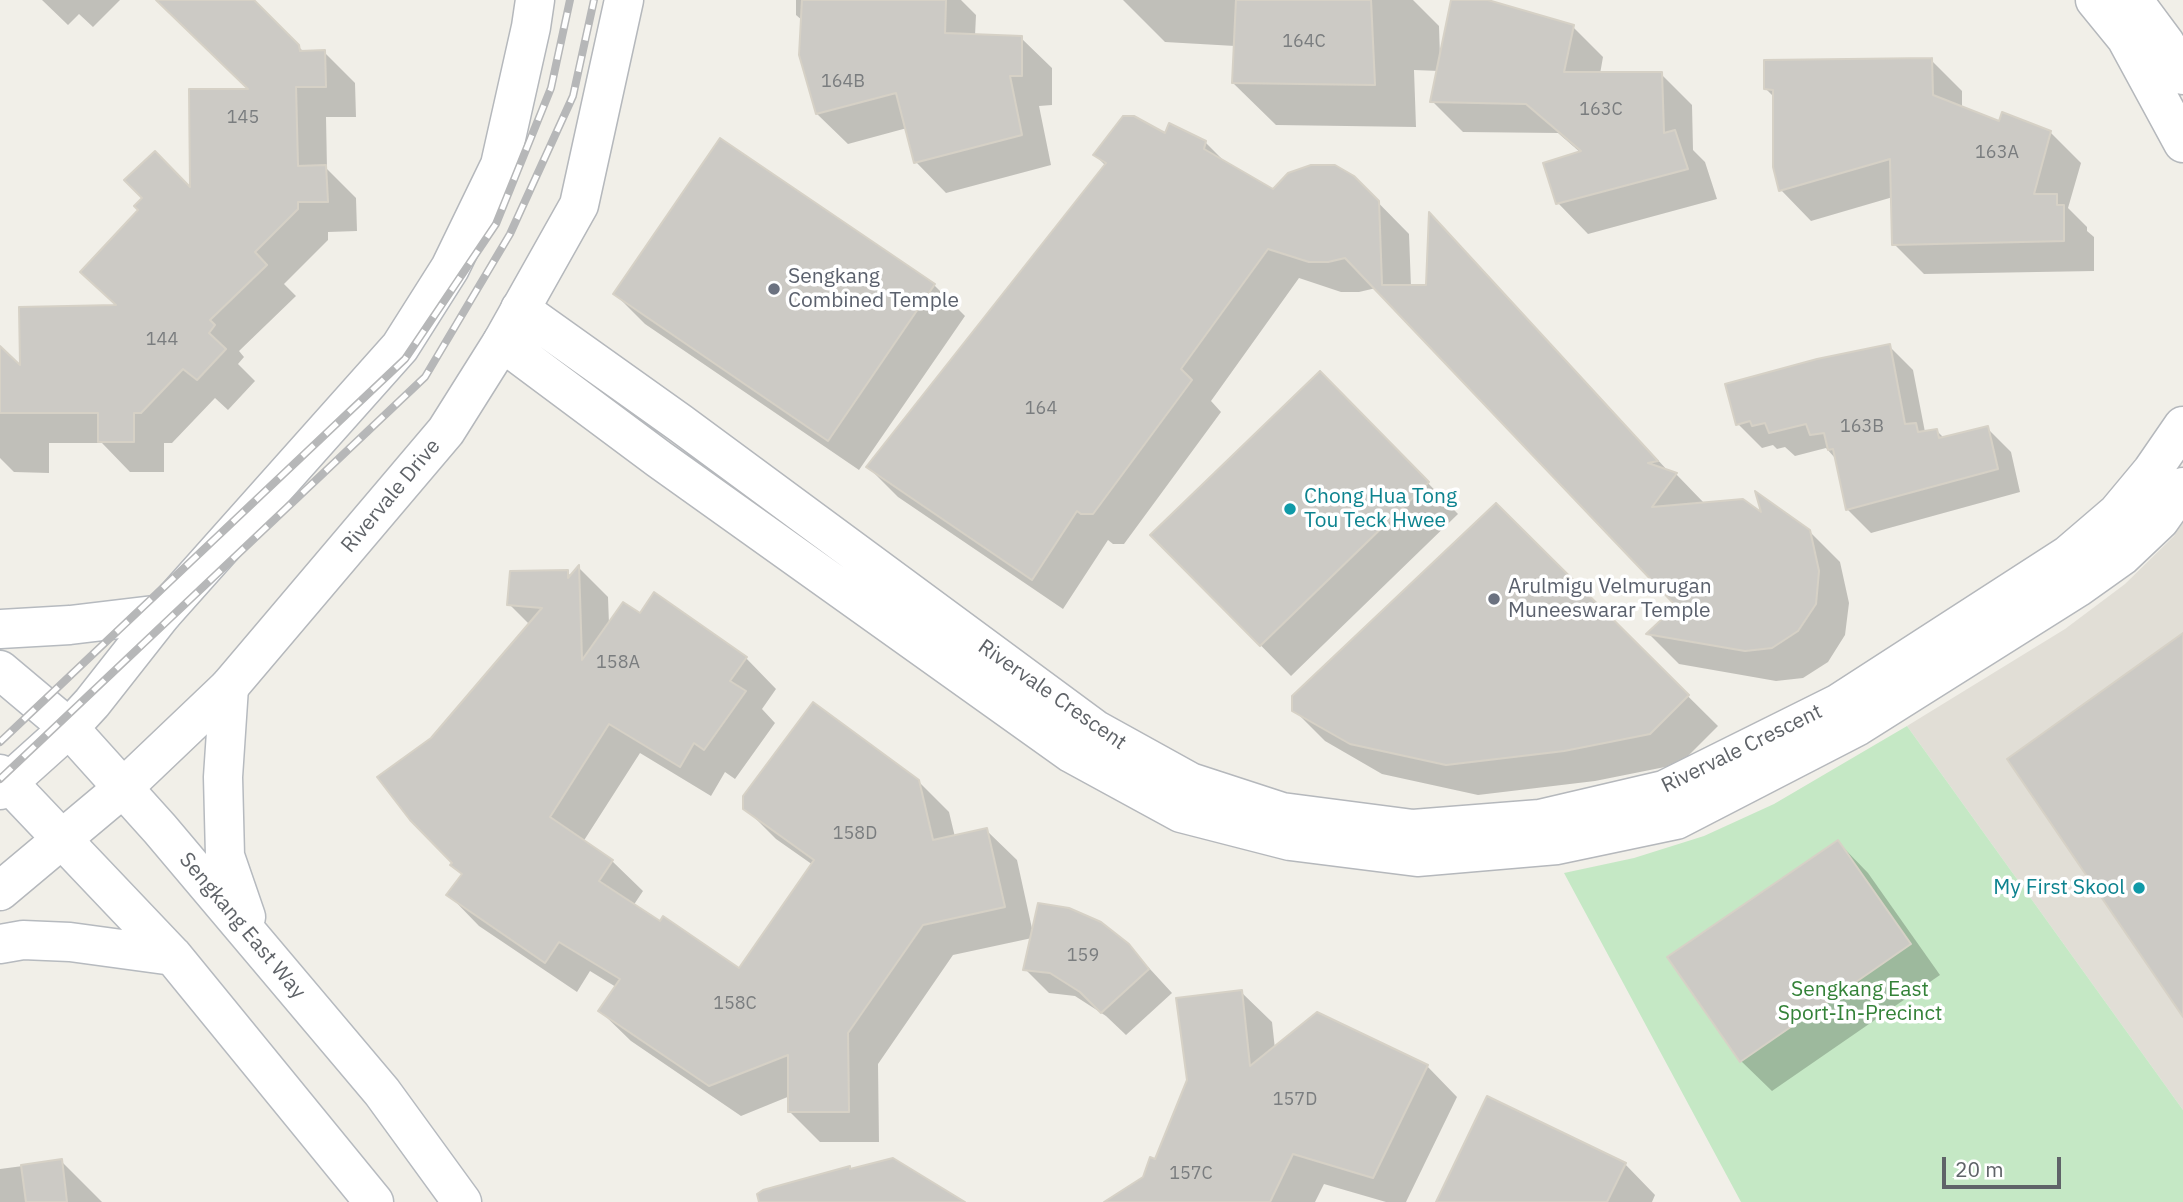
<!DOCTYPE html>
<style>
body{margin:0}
#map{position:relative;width:2183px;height:1202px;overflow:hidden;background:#f1efe8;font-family:"IBM Plex Sans",sans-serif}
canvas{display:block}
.scale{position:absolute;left:1942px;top:1157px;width:119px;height:32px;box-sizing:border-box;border:4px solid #5f6368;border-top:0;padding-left:9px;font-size:21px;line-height:24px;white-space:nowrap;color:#5f6368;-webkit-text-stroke:5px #fff;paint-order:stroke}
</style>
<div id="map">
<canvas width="2183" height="1202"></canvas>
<div class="scale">20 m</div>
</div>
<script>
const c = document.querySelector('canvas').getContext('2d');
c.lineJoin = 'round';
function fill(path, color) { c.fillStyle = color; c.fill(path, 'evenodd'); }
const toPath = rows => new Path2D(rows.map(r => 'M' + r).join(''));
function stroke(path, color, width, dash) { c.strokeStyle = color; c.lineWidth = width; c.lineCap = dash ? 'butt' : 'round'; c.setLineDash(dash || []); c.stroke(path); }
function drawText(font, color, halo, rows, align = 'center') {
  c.font = font + ' "IBM Plex Sans",sans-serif'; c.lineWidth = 7; c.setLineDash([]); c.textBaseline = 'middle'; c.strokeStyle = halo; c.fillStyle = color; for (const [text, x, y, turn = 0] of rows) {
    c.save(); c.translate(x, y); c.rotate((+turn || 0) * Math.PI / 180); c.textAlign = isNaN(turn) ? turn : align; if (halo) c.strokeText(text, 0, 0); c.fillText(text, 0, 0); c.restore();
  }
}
fill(toPath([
 [2183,522,2183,1110,1907,726,2065,629,2125,584,2174,536]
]), '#e1ded6');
fill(toPath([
 [1907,726,2183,1110,2183,1202,1741,1202,1564,873,1634,858,1704,836,1774,804]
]), '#c5e8c5');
fill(toPath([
 [42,0,120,0,93,27,79,14,68,25],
 [158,0,251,0,305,53,324,52,355,83,356,117,326,117,327,169,356,198,357,231,328,232,328,240,284,284,296,296,239,351,244,357,238,364,255,381,228,410,215,398,172,443,164,443,164,472,130,472,102,443,49,443,49,473,14,472,0,458,0,349,21,369,118,307,252,91],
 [796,0,961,0,976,15,975,36,1021,38,1052,68,1052,105,1039,106,1051,165,946,193,916,162,907,128,848,144,817,114,803,21,796,15],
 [1123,0,1413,0,1439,26,1440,57,1453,0,1482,0,1573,27,1603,57,1600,74,1661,74,1692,105,1693,150,1705,162,1717,199,1588,234,1558,203,1581,153,1558,133,1463,132,1432,101,1439,71,1414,70,1416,127,1276,125,1233,83,1235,46,1165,42],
 [1931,60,1962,91,1962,109,2000,123,2050,132,2081,163,2068,208,2087,227,2087,231,2094,237,2094,271,1924,274,1894,244,1893,197,1811,221,1781,190,1775,166,1775,98,1766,89],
 [1166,135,1205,142,1227,164,1273,191,1353,177,1409,234,1411,287,1428,287,1431,216,1669,472,1676,474,1705,504,1764,517,1809,531,1840,562,1849,603,1845,635,1828,662,1803,678,1776,681,1679,664,1649,634,1678,606,1376,288,1359,292,1341,292,1299,278,1211,401,1221,412,1124,544,1113,544,1108,540,1063,609,898,497,868,467,1106,166,1095,155],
 [721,141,934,285,965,316,859,470,645,324,615,294],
 [1889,346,1913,370,1925,432,1937,431,1944,438,1987,428,2011,452,2020,492,1871,533,1847,509,1835,458,1826,448,1795,456,1785,447,1777,449,1773,445,1762,448,1738,424],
 [1350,403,1458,514,1291,676,1152,535],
 [1496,506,1718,726,1680,764,1595,781,1478,795,1382,774,1325,741,1294,710],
 [579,568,608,597,609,624,640,616,746,658,776,689,762,709,775,723,735,779,725,772,711,796,640,753,583,842,612,861,643,891,633,906,740,970,813,865,776,839,745,808,918,781,949,812,955,837,986,830,1017,860,1033,933,1128,945,1172,993,1126,1035,1106,1016,1075,996,1049,993,1025,969,1032,938,953,955,878,1064,879,1142,820,1142,790,1112,790,1096,741,1116,631,1041,600,1011,616,987,590,971,577,992,479,926,449,895,464,876,453,865,432,740,530,625,509,604,567,572,571,576],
 [1838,842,1868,873,1940,975,1772,1091,1741,1061],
 [1241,992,1272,1022,1275,1049,1427,1066,1457,1097,1406,1202,1386,1202,1324,1184,1315,1202,1107,1202,1144,1178,1156,1162],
 [61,1161,102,1202,0,1202,0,1169],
 [1625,1164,1655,1195,1652,1202,1438,1202]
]), '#0003');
const building = toPath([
 [156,0,254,0,299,45,300,51,325,50,326,87,296,87,298,166,326,165,328,202,298,202,298,209,255,252,267,265,210,320,215,325,209,333,226,349,197,380,183,369,141,413,134,413,134,442,98,442,98,413,0,413,0,346,20,365,19,307,116,305,80,272,138,210,134,206,142,198,124,180,155,151,190,187,189,89,248,89,156,0],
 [802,0,946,0,945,33,1022,36,1022,76,1010,76,1022,135,914,163,896,93,816,114,799,55,802,0],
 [1236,0,1371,0,1375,85,1232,83,1236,0],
 [1451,0,1488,0,1574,25,1564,72,1662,72,1664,133,1675,130,1688,169,1556,204,1543,163,1581,151,1526,104,1430,102,1451,0],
 [1932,58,1933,95,1999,121,2002,112,2051,131,2034,194,2057,194,2057,205,2064,205,2064,241,1892,245,1890,159,1779,191,1773,167,1773,90,1764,89,1764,60,1932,58],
 [1123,116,1134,116,1165,133,1169,123,1206,141,1204,149,1273,189,1288,173,1311,165,1335,165,1354,176,1379,201,1382,285,1426,285,1429,212,1658,461,1648,463,1677,473,1652,507,1743,499,1761,512,1755,491,1810,530,1819,571,1816,604,1798,631,1772,648,1745,651,1646,634,1676,606,1345,258,1328,262,1309,262,1268,249,1181,369,1192,380,1093,514,1081,514,1077,511,1032,580,866,467,1106,163,1093,155,1123,116],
 [720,138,935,284,828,441,613,294,720,138],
 [1890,344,1905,424,1916,423,1918,432,1937,429,1939,438,1988,426,1998,469,1846,510,1833,449,1828,450,1824,433,1810,435,1806,424,1769,433,1765,423,1752,426,1750,421,1736,425,1725,384,1817,359,1890,344],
 [1320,371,1429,482,1260,646,1150,535,1320,371],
 [1496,503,1689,695,1650,734,1564,751,1446,765,1350,744,1292,711,1292,696,1496,503],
 [579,565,582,660,623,602,640,613,654,592,747,657,730,681,746,691,704,750,694,743,680,767,609,724,550,817,613,860,599,881,660,921,663,916,739,968,814,860,743,809,743,796,813,702,919,780,933,840,987,828,1005,907,923,925,848,1033,849,1112,788,1112,788,1055,709,1086,598,1011,620,979,559,942,545,963,446,895,462,874,450,865,452,863,410,820,377,777,431,738,542,608,507,605,510,571,568,570,568,578,579,565],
 [2183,633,2183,1017,2007,759,2183,633],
 [1838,840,1911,944,1740,1062,1667,957,1838,840],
 [1038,903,1069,908,1101,922,1129,944,1149,969,1101,1013,1080,992,1050,973,1023,970,1038,903],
 [1242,990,1250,1066,1317,1012,1428,1065,1373,1178,1293,1154,1270,1202,1104,1202,1143,1177,1150,1157,1155,1159,1187,1080,1176,998,1242,990],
 [1487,1096,1626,1163,1607,1202,1436,1202,1487,1096],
 [893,1158,965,1202,759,1202,757,1194,763,1190,850,1166,850,1169,893,1158],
 [62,1159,67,1202,26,1202,21,1165,62,1159]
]);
fill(building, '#cccac5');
stroke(building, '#d6d1c6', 2);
const minor = toPath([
 [2095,0,2126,38,2183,143],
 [2133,0,2165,43,2183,75],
 [520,309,680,423,1096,730,1190,782,1282,812,1413,829,1540,819,1664,790,1839,703,2068,555,2117,513,2152,471,2183,426],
 [502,342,659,459,1071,753,1181,813,1290,841,1417,857,1557,845,1676,820,1858,726,2077,588,2122,556,2160,520,2183,487]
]);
const tertiary = toPath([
 [0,790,69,728,92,703,162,614,400,347,450,268,500,165,531,27,535,0],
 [0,891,123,788,229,687,446,431,502,342,579,205,624,0]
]);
const secondary = toPath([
 [0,629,70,625,162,614],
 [0,670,69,728,160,829,382,1092,462,1202],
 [229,687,223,777,225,856,246,917],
 [0,774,173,956,374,1202],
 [0,944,23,940,70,942,173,956]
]);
stroke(minor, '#b5b8bc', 41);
stroke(tertiary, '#b5b8bc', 41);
stroke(secondary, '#b6babf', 41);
stroke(minor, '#fff', 38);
stroke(tertiary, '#fff', 38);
stroke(secondary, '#fff', 38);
const rail = toPath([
 [0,742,405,359,496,224,551,88,570,0],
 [0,779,425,377,510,234,573,96,594,0]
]);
stroke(rail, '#b6b7b8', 8);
stroke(rail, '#fff', 5, [16]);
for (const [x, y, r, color] of [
 [774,289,7,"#6b7280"],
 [1290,509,7,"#0f9aa8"],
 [1494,599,7,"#6b7280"],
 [2139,888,7,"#0f9aa8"]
]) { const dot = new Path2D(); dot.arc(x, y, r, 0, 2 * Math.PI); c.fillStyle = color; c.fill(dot); stroke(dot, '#fff', 2.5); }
drawText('18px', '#7a7d7f', null, [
 ["164C",1304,42],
 ["164B",843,82],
 ["163C",1601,110],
 ["145",243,118],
 ["163A",1997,153],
 ["144",162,340],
 ["164",1041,409],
 ["163B",1862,427],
 ["158A",618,663],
 ["158D",855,834],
 ["159",1083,956],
 ["158C",735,1004],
 ["157D",1295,1100],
 ["157C",1191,1174]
]);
drawText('21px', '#5b616d', '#fff', [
 ["Sengkang",788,277],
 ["Combined Temple",788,301],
 ["Arulmigu Velmurugan",1508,587],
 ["Muneeswarar Temple",1508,611]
], 'left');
drawText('21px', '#5f6368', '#fff', [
 ["Rivervale Drive",391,496,-50],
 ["Rivervale Crescent",1052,695,35],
 ["Rivervale Crescent",1742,749,-26],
 ["Sengkang East Way",242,926,50]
]);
drawText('21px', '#0d838f', '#fff', [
 ["Chong Hua Tong",1304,497],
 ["Tou Teck Hwee",1304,521],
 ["My First Skool",2125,888,"right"]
], 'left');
drawText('21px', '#348238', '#fff', [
 ["Sengkang East",1860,990],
 ["Sport-In-Precinct",1860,1014]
]);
</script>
